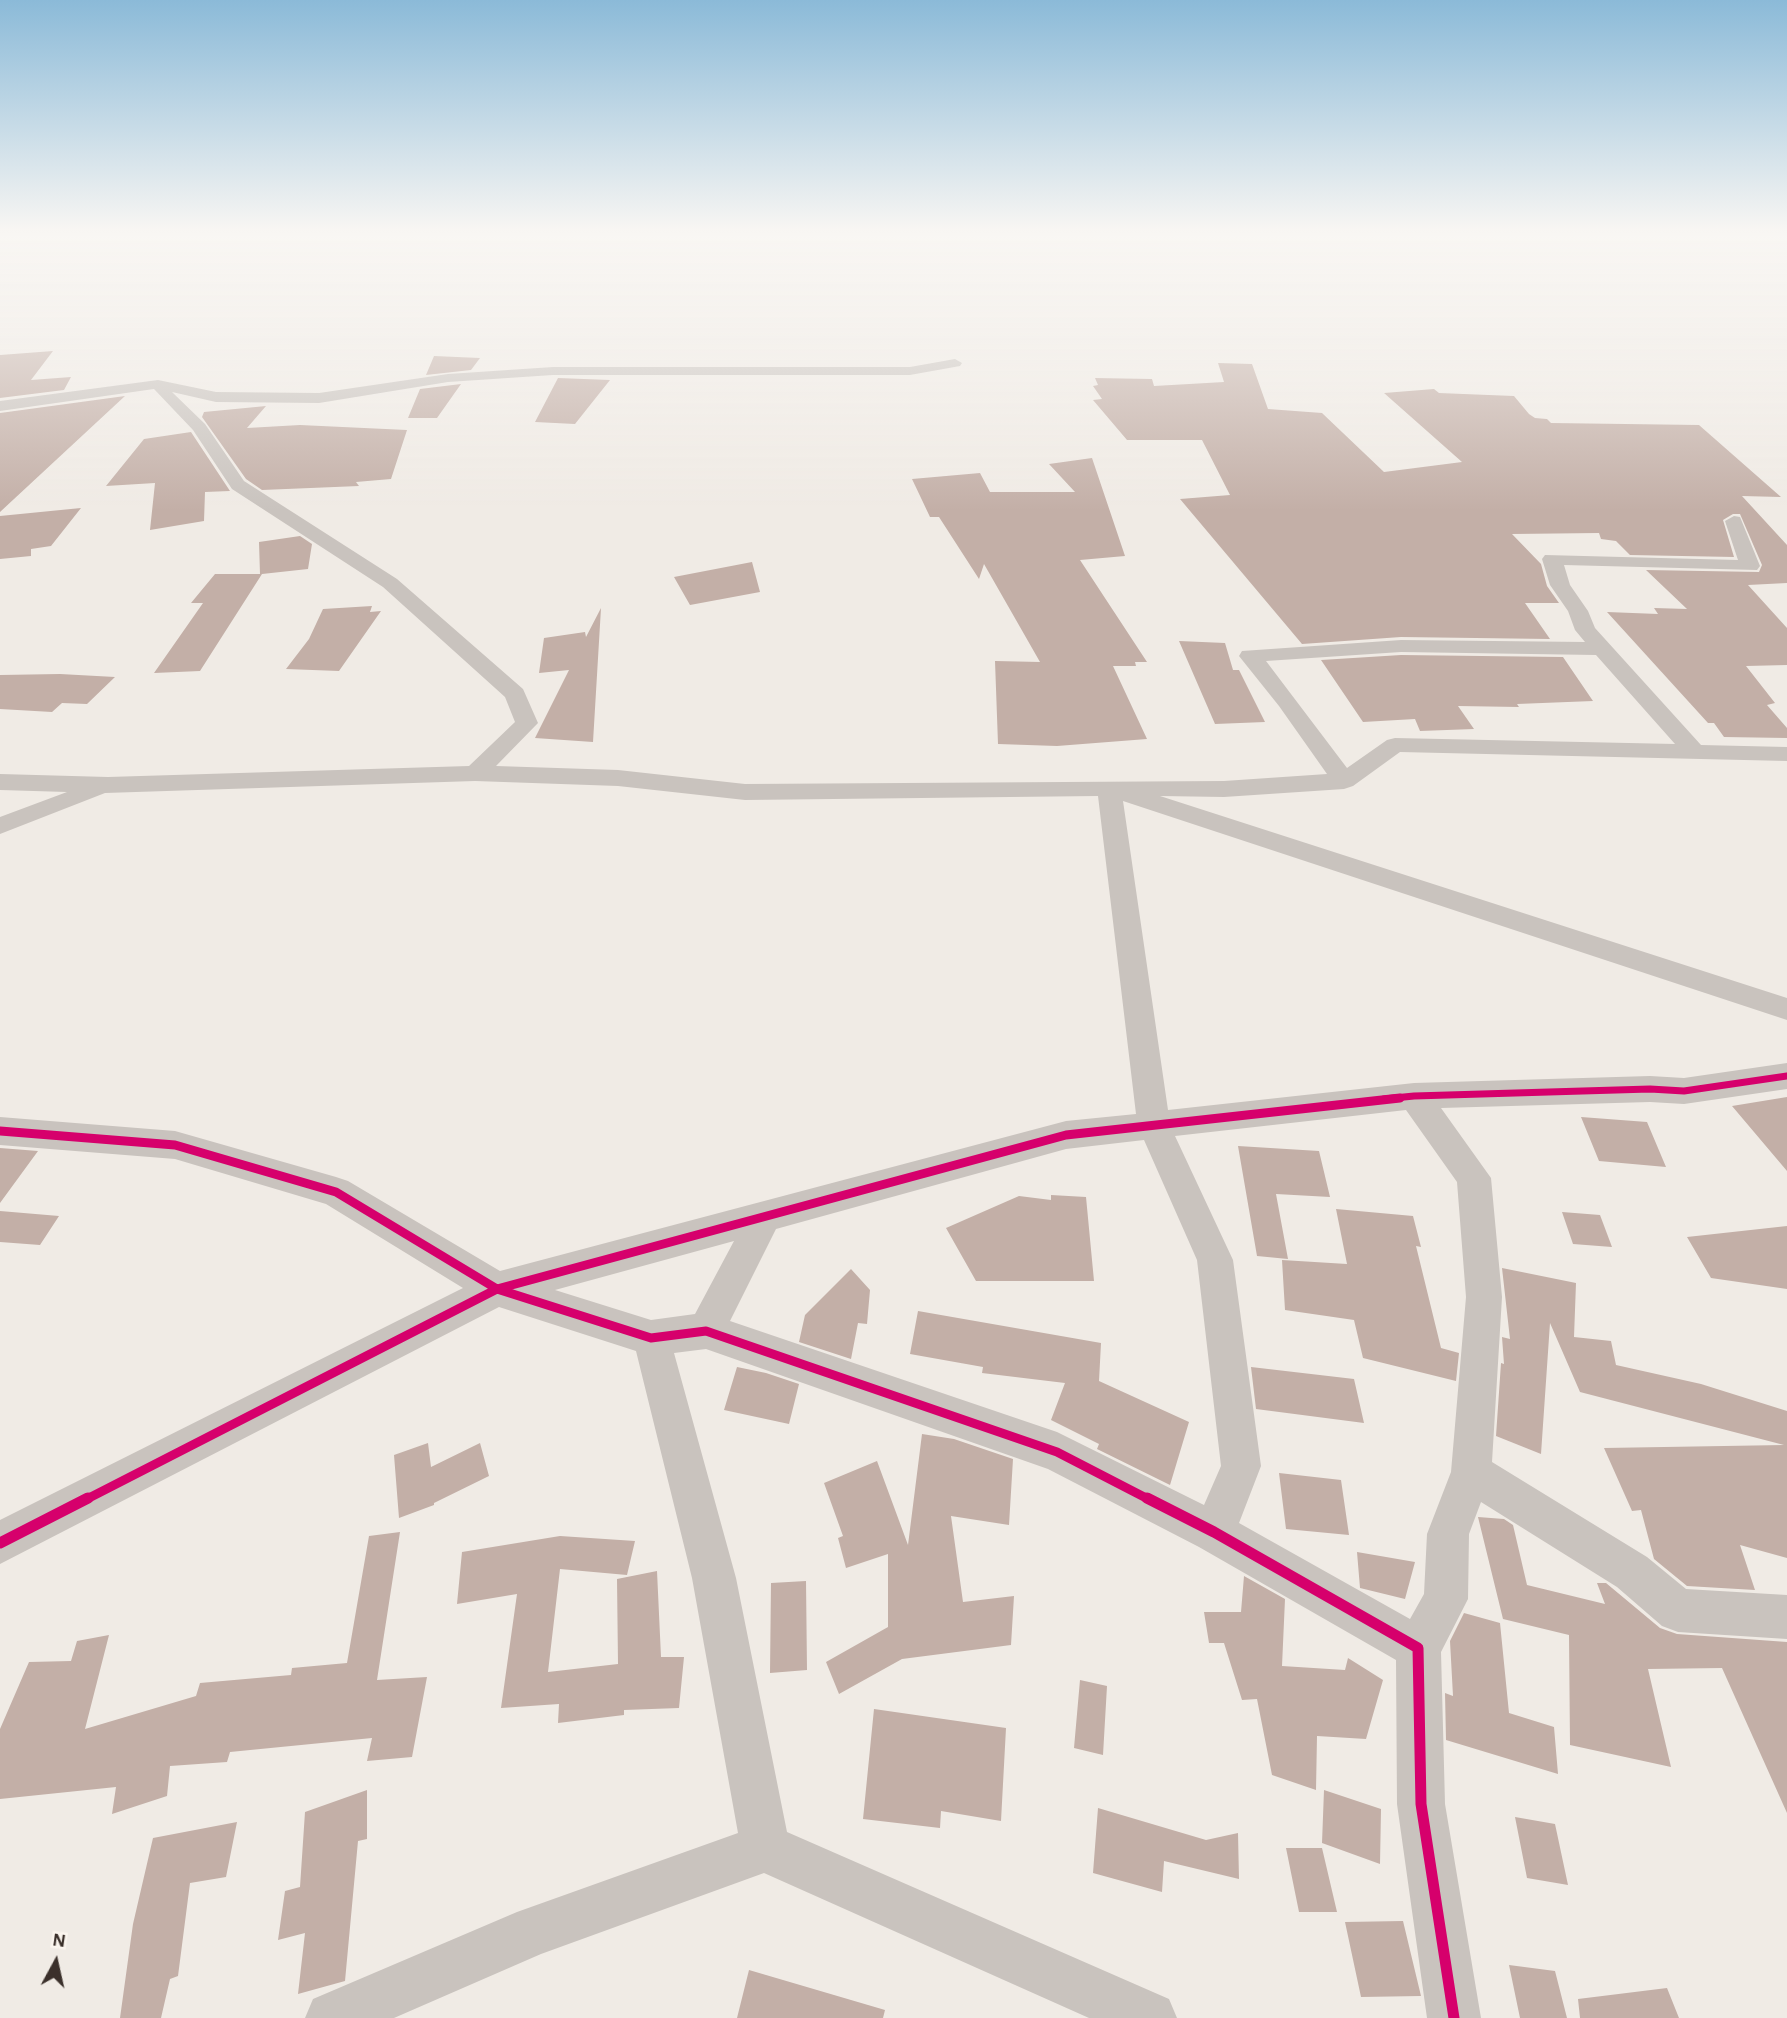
<!DOCTYPE html>
<style>
body{margin:0}
#map{position:relative;width:1787px;height:2018px;overflow:hidden;background:#f0ebe5;font-family:"Alegreya Sans",sans-serif}
canvas{display:block}
.north{position:absolute;left:21px;top:1927px;width:70px;height:70px;-webkit-text-stroke:5px #fbf5ee;paint-order:stroke;rotate:8deg;font-size:19px;font-weight:700;line-height:28px;text-align:center;color:#3b302b}
.north::after{content:'';display:block;margin:auto;width:24px;height:32px;background:#3b302b;clip-path:polygon(50% 0,100% 100%,50% 72%,0 100%)}
</style>
<div id="map">
<canvas width="1787" height="2018"></canvas>
<div class="north">N</div>
</div>
<script>
const c = document.querySelector('canvas').getContext('2d');
c.lineJoin = 'round';
function fill(path, color) { c.fillStyle = color; c.fill(path, 'evenodd'); }
const toPath = rows => new Path2D(rows.map(r => 'M' + r).join(''));
function stroke(path, color, width, dash) { c.strokeStyle = color; c.lineWidth = width; c.lineCap = dash ? 'butt' : 'round'; c.setLineDash(dash || []); c.stroke(path); }
fill(toPath([
 [53,351,31,380,71,377,64,390,0,398,0,355],
 [434,356,480,358,471,370,426,375],
 [1218,363,1252,364,1268,409,1322,413,1384,472,1462,462,1384,393,1434,389,1439,393,1514,396,1529,414,1535,418,1547,419,1551,423,1699,425,1781,497,1742,496,1787,545,1787,583,1748,585,1787,628,1787,665,1746,666,1775,703,1767,705,1787,728,1787,738,1724,737,1714,723,1708,723,1607,612,1658,614,1654,608,1687,609,1646,570,1759,572,1762,565,1740,514,1733,514,1723,520,1734,557,1630,555,1616,541,1601,539,1599,533,1512,534,1541,564,1547,586,1559,603,1525,603,1550,639,1401,637,1302,644,1180,499,1230,495,1202,440,1127,440,1093,400,1102,399,1093,386,1098,385,1095,378,1152,379,1154,386,1224,382],
 [558,378,610,380,575,424,535,422],
 [461,384,437,418,408,418,420,389],
 [125,396,0,512,0,413],
 [266,406,247,428,300,425,407,430,391,479,356,482,359,486,262,490,246,479,202,417,204,412],
 [191,432,230,491,205,492,204,521,150,530,155,483,106,486,144,439],
 [1092,458,1125,556,1080,560,1147,662,1135,662,1136,666,1113,666,1147,739,1057,746,998,744,995,661,1040,662,984,564,979,579,939,517,930,517,912,479,980,473,990,492,1075,492,1049,464],
 [81,508,51,546,31,549,31,556,0,559,0,516],
 [300,536,312,544,308,569,262,574,200,671,154,673,203,603,191,603,215,574,260,574,259,542],
 [752,562,760,592,690,605,674,577],
 [372,606,370,612,381,611,339,671,286,669,309,639,323,609],
 [601,608,593,742,535,738,569,670,539,673,544,638,585,632,586,637],
 [1179,641,1225,643,1233,670,1239,670,1265,722,1215,724],
 [1401,655,1563,657,1593,701,1517,704,1519,707,1458,706,1474,729,1420,731,1415,719,1363,722,1321,660],
 [60,674,115,677,87,704,62,703,52,712,0,709,0,675],
 [1787,1097,1787,1171,1732,1106],
 [1581,1117,1647,1122,1666,1167,1599,1161],
 [1238,1146,1319,1151,1330,1197,1276,1194,1288,1259,1257,1256],
 [0,1148,38,1151,0,1203],
 [1051,1195,1086,1197,1094,1281,976,1281,946,1228,1019,1196,1051,1200],
 [1336,1209,1413,1216,1421,1247,1416,1246,1441,1348,1459,1353,1456,1381,1363,1358,1354,1320,1285,1310,1282,1260,1347,1264],
 [0,1211,59,1216,40,1245,0,1242],
 [1562,1212,1600,1215,1612,1247,1573,1244],
 [1787,1226,1787,1289,1711,1278,1687,1237],
 [1502,1268,1576,1283,1574,1337,1611,1341,1616,1365,1701,1384,1787,1411,1787,1558,1740,1545,1755,1590,1687,1586,1654,1559,1641,1510,1632,1511,1604,1448,1784,1445,1580,1392,1550,1323,1541,1454,1496,1436,1501,1363,1504,1364,1502,1337,1510,1339],
 [851,1269,870,1290,867,1324,858,1323,851,1359,799,1342,805,1315],
 [918,1311,1101,1343,1099,1381,1189,1422,1170,1485,1097,1449,1099,1444,1051,1420,1065,1383,982,1373,983,1367,910,1354],
 [737,1367,766,1373,799,1384,789,1424,724,1410],
 [1251,1367,1354,1379,1364,1423,1256,1409],
 [922,1434,954,1439,1013,1459,1009,1525,951,1516,963,1602,1014,1596,1011,1645,902,1659,839,1694,826,1662,888,1627,888,1554,846,1568,838,1538,843,1536,824,1483,877,1461,908,1545],
 [428,1443,431,1467,480,1443,489,1476,434,1503,434,1505,399,1518,394,1455],
 [1279,1473,1341,1480,1349,1535,1286,1529],
 [1478,1517,1504,1519,1513,1525,1527,1585,1605,1604,1597,1583,1606,1583,1660,1628,1677,1634,1787,1642,1787,1813,1722,1668,1648,1669,1671,1767,1570,1745,1569,1635,1503,1619],
 [400,1532,377,1680,427,1677,412,1757,367,1761,372,1738,230,1752,227,1762,170,1766,167,1796,112,1814,116,1787,0,1799,0,1729,29,1662,71,1661,77,1641,109,1635,85,1729,196,1696,200,1683,291,1675,292,1668,347,1663,369,1536],
 [560,1536,635,1541,627,1575,560,1569,548,1672,618,1664,617,1579,657,1571,661,1657,684,1657,679,1708,624,1710,624,1715,558,1723,559,1704,501,1708,517,1594,457,1604,462,1552],
 [1357,1552,1415,1562,1405,1599,1360,1588],
 [1244,1576,1285,1599,1282,1666,1345,1670,1348,1658,1383,1680,1366,1739,1317,1736,1316,1790,1272,1775,1257,1699,1242,1700,1224,1643,1209,1643,1204,1612,1241,1612],
 [806,1581,807,1670,770,1673,771,1583],
 [1464,1613,1500,1623,1509,1713,1554,1727,1558,1774,1446,1740,1445,1693,1453,1696,1450,1641],
 [1080,1680,1107,1686,1103,1755,1074,1748],
 [874,1709,1006,1728,1001,1821,941,1811,940,1828,863,1819],
 [367,1790,367,1839,358,1841,345,1981,298,1994,305,1933,278,1940,285,1891,300,1887,305,1812],
 [1324,1790,1381,1809,1380,1864,1322,1843],
 [1098,1808,1206,1840,1238,1833,1239,1879,1164,1861,1162,1892,1093,1873],
 [1515,1817,1555,1824,1568,1885,1527,1878],
 [237,1822,226,1877,190,1883,178,1976,170,1979,161,2018,120,2018,133,1924,153,1838],
 [1286,1848,1322,1848,1337,1912,1299,1912],
 [1403,1921,1421,1996,1361,1997,1345,1922],
 [1509,1965,1555,1971,1567,2018,1520,2018],
 [749,1970,885,2010,883,2018,737,2018],
 [1667,1988,1679,2018,1580,2018,1578,1999]
]), '#c3afa7');
fill(toPath([
 [955,359,962,363,960,366,910,375,553,375,448,382,319,403,216,402,172,392,205,424,244,481,397,579,523,689,538,723,496,766,618,770,745,784,1224,781,1327,774,1279,706,1239,656,1242,651,1401,640,1585,642,1575,630,1568,611,1550,585,1542,559,1545,555,1738,560,1725,521,1734,516,1740,517,1760,566,1757,570,1564,565,1570,585,1588,611,1595,628,1701,745,1787,747,1787,761,1400,752,1353,786,1344,789,1224,797,1160,796,1787,998,1787,1020,1123,801,1168,1110,1414,1083,1650,1076,1684,1078,1787,1063,1787,1089,1684,1104,1650,1102,1441,1108,1491,1178,1502,1297,1492,1462,1647,1557,1686,1589,1787,1595,1787,1639,1678,1632,1662,1626,1617,1587,1481,1502,1469,1534,1468,1599,1441,1652,1445,1804,1481,2018,1427,2018,1397,1804,1396,1660,1199,1547,1048,1469,706,1349,674,1353,736,1578,787,1832,1169,1999,1177,2018,1089,2018,764,1873,541,1954,394,2018,305,2018,313,1999,517,1912,738,1833,692,1578,636,1351,499,1307,0,1564,0,1520,463,1288,326,1204,175,1159,0,1145,0,1117,175,1131,336,1177,348,1181,500,1271,1066,1121,1136,1114,1098,796,745,800,618,786,475,781,105,793,0,834,0,817,67,792,0,790,0,774,108,777,469,766,515,722,505,697,383,587,232,489,193,430,154,389,0,411,0,401,158,380,216,392,319,393,448,374,553,367,910,367,955,359],
 [1401,652,1596,655,1675,744,1395,738,1387,740,1347,768,1266,661,1401,652],
 [1406,1110,1457,1182,1466,1297,1451,1472,1427,1534,1424,1594,1410,1619,1239,1523,1261,1466,1233,1260,1175,1136,1406,1110],
 [1144,1140,1197,1260,1221,1466,1204,1505,1057,1432,730,1321,776,1229,1066,1149,1144,1140],
 [734,1241,695,1314,651,1320,555,1290,734,1241]
]), '#c9c3be');
stroke(toPath([
 [1384,1099,1414,1096,1650,1089,1684,1091,1787,1076]
]), '#d6006c', 7);
stroke(toPath([
 [0,1131,175,1145,336,1192,497,1289,651,1338,706,1331,1057,1452,1150,1500],
 [85,1500,497,1289,1066,1135,1400,1098]
]), '#d6006c', 9);
stroke(toPath([
 [1147,1498,1214,1532,1418,1648,1421,1804,1454,2018],
 [0,1543,88,1498]
]), '#d6006c', 11);
const sky = c.createLinearGradient(0, 0, 0, 511);
sky.addColorStop(0, '#8bbad8');
sky.addColorStop(0.45, '#f8f6f3');
sky.addColorStop(1, '#f8f6f300');
c.fillStyle = sky;
c.fillRect(0, 0, 1787, 511);
</script>
